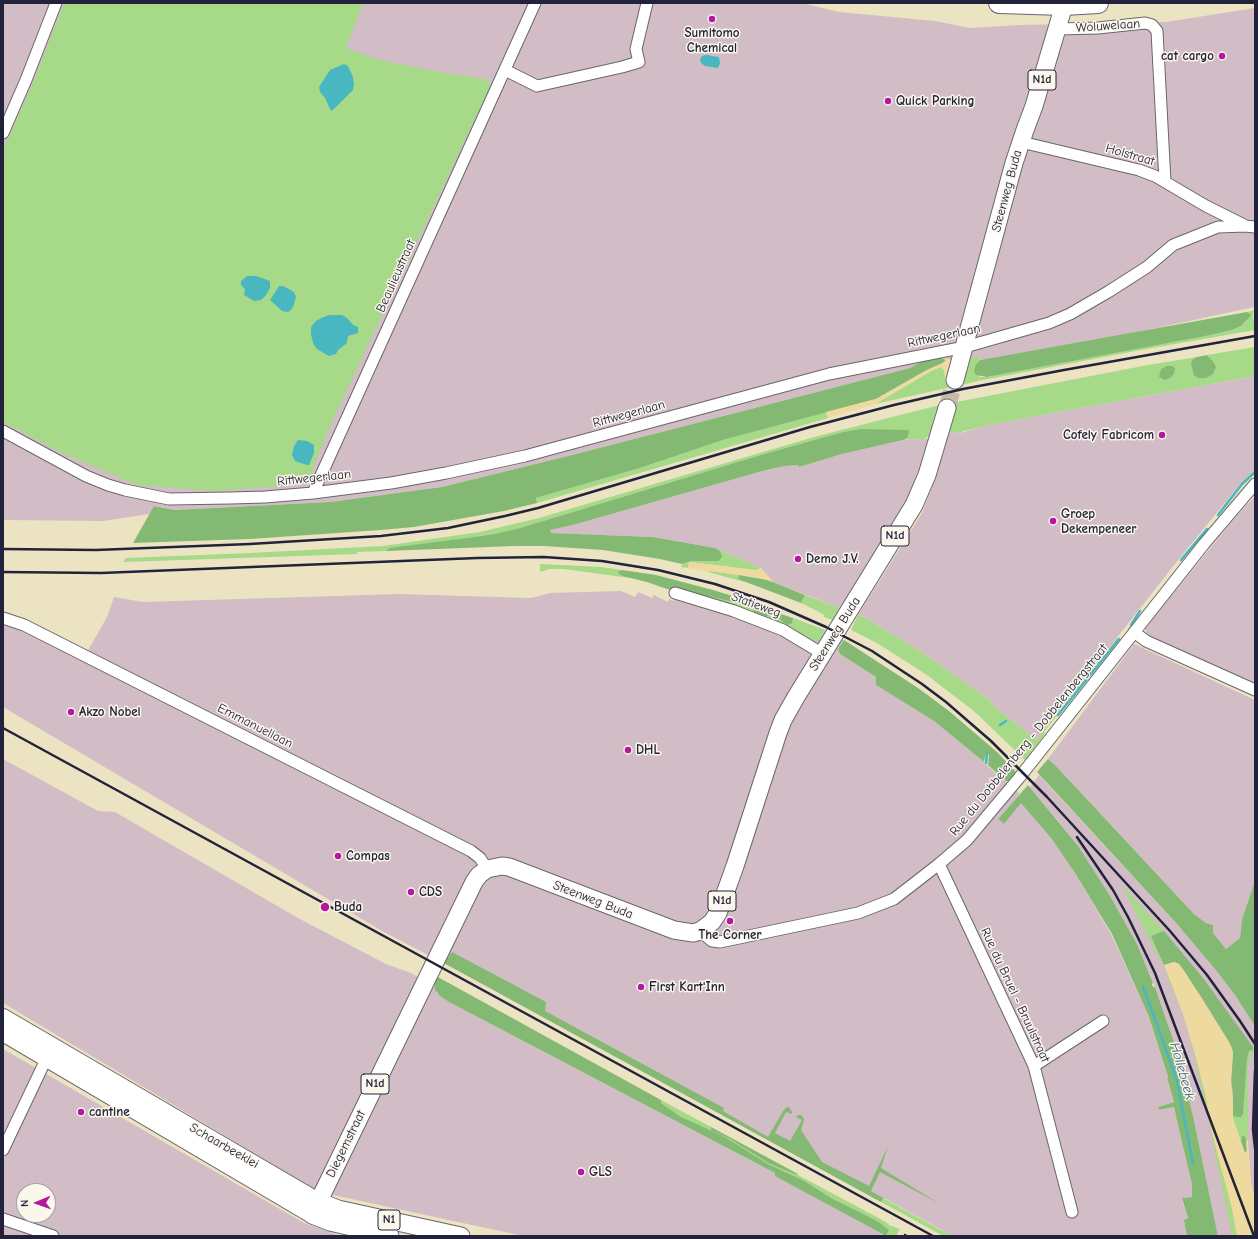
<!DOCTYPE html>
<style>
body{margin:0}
#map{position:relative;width:1258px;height:1239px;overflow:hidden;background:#ece3c3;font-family:"Comic Neue",sans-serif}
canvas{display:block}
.frame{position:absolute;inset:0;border:4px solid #22223b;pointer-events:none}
.north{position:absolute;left:16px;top:1183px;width:40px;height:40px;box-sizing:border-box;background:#fbf7ec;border:1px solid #a4a2a5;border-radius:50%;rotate:268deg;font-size:11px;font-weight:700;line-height:16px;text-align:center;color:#22223b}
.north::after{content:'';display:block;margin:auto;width:14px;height:18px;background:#b5179e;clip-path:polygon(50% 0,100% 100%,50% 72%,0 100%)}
</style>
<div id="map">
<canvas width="1258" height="1239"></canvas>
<div class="frame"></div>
<div class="north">N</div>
</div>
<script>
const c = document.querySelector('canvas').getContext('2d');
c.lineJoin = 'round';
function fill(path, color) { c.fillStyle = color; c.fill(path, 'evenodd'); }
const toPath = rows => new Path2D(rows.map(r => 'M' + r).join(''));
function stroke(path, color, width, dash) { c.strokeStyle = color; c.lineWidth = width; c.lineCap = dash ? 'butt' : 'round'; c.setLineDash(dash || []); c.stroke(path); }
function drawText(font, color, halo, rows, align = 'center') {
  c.font = font + ' "Comic Neue",sans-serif'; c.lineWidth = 3; c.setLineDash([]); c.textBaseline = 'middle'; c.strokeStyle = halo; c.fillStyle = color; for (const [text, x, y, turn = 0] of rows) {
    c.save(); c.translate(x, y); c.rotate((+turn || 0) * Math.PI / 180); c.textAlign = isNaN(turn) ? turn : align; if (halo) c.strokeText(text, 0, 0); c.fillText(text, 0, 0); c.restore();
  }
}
fill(toPath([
 [3,3,802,3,839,12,935,21,970,28,1018,25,1166,22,1255,8,1255,307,1128,334,980,360,979,355,970,359,968,364,940,357,924,360,910,368,576,454,442,487,330,502,174,510,155,506,150,514,103,521,3,520],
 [1255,376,1255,470,1241,483,1179,559,1036,740,999,710,990,703,991,701,923,653,864,617,858,615,922,513,934,482,949,431,957,433,964,432,988,425],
 [931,437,925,461,911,492,866,568,840,608,773,582,761,568,715,548,653,537,550,533,550,530,573,525,766,470,785,466,798,465,799,467,842,454,903,440,912,439,923,440],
 [1255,496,1255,687,1148,639,1145,628,1235,518],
 [621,591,635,597,638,592,652,598,654,595,668,602,669,599,674,601,676,596,820,641,825,630,844,640,838,649,840,654,876,677,876,685,934,721,979,758,1020,794,998,819,1004,824,1021,802,1051,838,1075,873,1111,934,1149,1017,1168,1078,1167,1079,1174,1102,1158,1107,1159,1110,1174,1107,1192,1184,1192,1197,1182,1198,1188,1219,1184,1220,1187,1236,953,1236,884,1198,881,1202,451,967,382,931,3,707,3,625,17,629,82,661,107,617,114,597,143,602,399,594,531,598,550,593],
 [1134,644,1255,700,1255,881,1242,919,1240,938,1226,949,1213,933,1213,925,1206,923,1194,914,1055,765,1048,759],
 [3,759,98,811,115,812,298,918,386,964,411,973,434,986,437,993,449,1002,733,1151,775,1173,776,1176,886,1236,523,1236,319,1192,3,1003],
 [1039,775,1177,924,1215,969,1235,995,1255,1025,1255,1236,1218,1236,1193,1116,1177,1051,1155,987,1137,944,1109,894,1078,846,1030,787],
 [3,1049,304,1223,341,1236,3,1236],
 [24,1191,48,1191,48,1215,24,1215]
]), '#d2bdc6');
fill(toPath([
 [64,3,363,3,346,48,379,60,445,73,486,79,491,84,441,191,334,417,307,483,294,485,214,491,137,485,64,454,3,422,3,150,33,83],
 [1255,310,1253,314,1255,330,1146,349,983,380,875,404,933,370,941,367,944,370,946,383,964,378,970,359,976,356,979,355,980,360,976,364,979,377,987,377,1232,330,1241,326,1246,322,1250,317,1250,313,1247,312],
 [1255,347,1255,376,988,425,957,433,949,431,955,406,947,407,936,410,932,425,929,426,933,425,931,431,929,436,923,440,912,439,903,440,907,438,860,429,843,432,764,454,520,528,494,534,413,546,389,548,386,551,357,552,357,554,123,562,126,558,250,553,383,546,480,532,539,518,814,437,896,416,936,406,1148,365,1197,357,1193,359,1212,360,1207,355],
 [826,412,828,418,537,503,536,498,640,468,723,440],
 [715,548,761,568,756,570,689,562,688,568,681,567,682,564,691,561,714,561,720,551],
 [540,564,601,567,622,570,620,570,622,576,630,578,564,569,549,569,540,572],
 [709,571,739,575,738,579,752,584,708,572],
 [684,591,738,603,740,600,739,598,758,605,755,606,770,611,767,608,781,614,780,616,792,621,793,618,825,630,820,641,813,642],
 [805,595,840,608,832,620,824,617,824,615,819,612,801,603],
 [858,615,864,617,923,653,991,701,990,703,999,710,1036,740,1117,638,1118,639,1044,732,1045,734,1025,760,975,712,927,675,877,643,851,630],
 [1121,884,1164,931,1151,936,1174,991,1196,1058,1206,1098,1212,1133,1232,1209,1237,1236,1232,1236,1204,1098,1195,1059,1182,1014,1163,966],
 [1253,1050,1248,1066,1248,1139,1246,1142,1246,1139,1241,1138,1242,1146,1232,1115,1237,1117,1241,1117,1243,1114,1247,1059,1249,1051],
 [661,1100,711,1127,711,1130,728,1138,770,1164,797,1175,798,1175,886,1222,889,1225,900,1229,897,1234,900,1236,886,1236,889,1230,833,1199,803,1180,768,1164,681,1117,661,1103],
 [883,1198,939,1229,953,1236,943,1236,881,1202]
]), '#a6d988');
fill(toPath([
 [1247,312,1251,314,1250,317,1241,326,1232,330,1210,335,987,377,976,375,974,371,976,364,980,360],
 [1207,355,1212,360,1216,367,1213,374,1206,378,1198,378,1194,375,1191,364,1193,359,1197,357],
 [940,357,946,360,943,363,927,370,876,399,723,440,640,468,536,498,537,503,504,511,414,527,381,530,250,539,133,543,154,506,174,510,330,502,442,487,576,454,910,368,924,360],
 [1167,366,1172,366,1175,368,1174,374,1170,378,1165,380,1159,377,1161,369],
 [860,429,908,430,909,432,907,438,903,440,842,454,799,467,798,465,785,466,766,470,573,525,550,530,551,533,653,537,715,548,720,551,722,557,718,561,691,561,682,564,660,559,603,550,544,546,514,546,386,551,389,548,467,538,494,534,520,528,764,454,843,432],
 [622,570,656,575,713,590,739,598,740,602,738,603,684,591,667,589,647,582,622,576,618,573,619,571],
 [739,575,768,580,805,595,801,603,738,579],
 [758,605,767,608,770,611,769,616,761,617,756,615,754,612,754,609,755,606],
 [781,614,793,618,792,623,788,625,784,623,780,619],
 [844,640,918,688,949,711,997,752,1016,772,1008,781,1006,781,988,765,989,755,986,753,984,762,934,721,876,685,876,677,840,654,838,649],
 [1048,759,1055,765,1194,914,1206,923,1213,925,1213,933,1226,949,1240,938,1242,919,1255,881,1255,1026,1235,995,1215,969,1177,924,1037,772],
 [1028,785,1078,846,1109,894,1137,944,1153,983,1152,984,1153,987,1155,987,1177,1051,1193,1116,1218,1236,1187,1236,1184,1220,1188,1218,1182,1198,1192,1197,1192,1184,1181,1138,1174,1107,1159,1110,1158,1107,1174,1102,1167,1078,1168,1077,1149,1017,1112,934,1075,873,1051,838,1021,803,1004,824,998,819],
 [1164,931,1203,978,1253,1047,1253,1050,1249,1051,1247,1059,1243,1114,1241,1117,1237,1117,1232,1115,1233,1093,1231,1078,1233,1053,1229,1042,1202,998,1179,964,1174,962,1164,965,1151,936],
 [452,952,546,1002,545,1011,724,1108,723,1111,768,1137,783,1111,787,1107,789,1107,792,1112,792,1114,786,1112,775,1133,790,1141,802,1120,796,1117,798,1115,801,1115,803,1117,804,1120,801,1130,822,1162,869,1186,888,1146,881,1168,940,1204,880,1172,871,1191,883,1198,881,1202,444,963],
 [436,976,661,1100,661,1103,681,1117,723,1136,768,1164,803,1180,833,1199,877,1221,889,1230,886,1236,775,1176,775,1173,733,1151,449,1002,440,996,435,990,434,983],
 [711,1127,798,1174,797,1175,770,1164,728,1138,711,1130],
 [1242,1136,1244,1136,1246,1139,1247,1148,1246,1153,1244,1152,1241,1142]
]), '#84b974');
fill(toPath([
 [943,357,950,360,952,363,946,383,944,370,941,367,933,370,875,404,828,418,826,412,876,399,927,370,943,363,946,360],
 [689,562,756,570,761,568,773,582,757,577,710,571,708,572,688,568],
 [1174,962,1179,964,1185,972,1229,1042,1232,1048,1233,1053,1231,1083,1233,1100,1233,1118,1245,1153,1247,1151,1246,1142,1248,1139,1251,1181,1255,1200,1255,1236,1237,1236,1232,1209,1212,1133,1206,1098,1196,1058,1183,1014,1164,965]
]), '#eeda9e');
fill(toPath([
 [706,55,719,57,720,63,718,68,705,66,701,63,700,59,702,56],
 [344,64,348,66,353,77,354,85,353,90,335,108,331,111,325,98,320,92,319,87,330,70],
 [247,276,256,276,270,281,270,288,266,295,261,300,254,301,244,295,245,289,241,285,241,281],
 [279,286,283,286,294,292,296,297,293,307,291,310,288,312,282,311,270,300],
 [329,315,342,315,347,318,353,325,358,327,358,333,348,336,347,343,338,350,336,354,329,356,317,349,313,343,311,334,311,327,316,321,321,318],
 [298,440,307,441,314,445,314,453,309,465,307,465,295,461,292,455,294,446]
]), '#48b7c0');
stroke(toPath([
 [1218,515,1242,484,1255,472],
 [1181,560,1207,529],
 [1131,625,1140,611],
 [1058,715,1119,639],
 [1000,725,1006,721],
 [986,763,987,754],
 [1143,986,1177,1081,1193,1164]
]), '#48b7c0', 2.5);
stroke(toPath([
 [947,408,955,380]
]), '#c4bca8', 17, [17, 8]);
const street = toPath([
 [1057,29,1098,28,1145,23,1152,25,1157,31,1165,182],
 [505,70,537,86,622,67,639,62,636,49,647,3],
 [3,133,26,80,56,3],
 [1021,142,1139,170,1155,176,1206,206,1244,225],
 [3,431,86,476,108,485,125,490,169,499,230,498,265,497,313,493,391,483,446,473,525,456,829,374,965,347,1049,323,1070,314,1108,292,1147,267,1173,245,1218,227,1245,226,1255,227],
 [313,493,535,3],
 [675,593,734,611,783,630,823,654],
 [3,618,24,625,471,851,480,858,487,869],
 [1134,632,1146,641,1255,690],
 [939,864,1034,1066,1072,1212],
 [700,931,712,941,720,942,858,913,894,899,939,864,967,840,1019,778,1204,544,1255,484],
 [1034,1066,1103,1021],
 [3,1150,49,1053],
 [3,1219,53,1236]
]);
const secondary = toPath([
 [3,1017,318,1201],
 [3,1033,312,1215]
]);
const primary = toPath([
 [955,380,1014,163,1025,130,1034,106,1064,5],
 [318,1201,338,1209,461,1236],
 [390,1236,330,1222,312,1215,474,882,479,875,487,869,502,866,509,867,674,930,693,933,700,931,712,922,718,913,735,866,778,733,783,720,796,697,914,505,927,475,947,408]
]);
const highway = toPath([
 [999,3,1064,5,1098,3]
]);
stroke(street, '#69666b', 13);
stroke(secondary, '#69666b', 18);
stroke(primary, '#69666b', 19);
stroke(highway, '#69666b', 22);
stroke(street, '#fff', 11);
stroke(secondary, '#fff', 16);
stroke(primary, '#fff', 17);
stroke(highway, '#fff', 20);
stroke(toPath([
 [3,549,96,550,250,544,381,536,448,528,505,516,538,508,810,427,894,405,963,389,1064,370,1255,336],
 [3,572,101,573,477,558,544,557,602,561,658,570,715,584,769,602,826,627,872,651,922,684,946,702,991,741,1047,797,1170,931,1207,975,1240,1021,1255,1044],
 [3,728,933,1236],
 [1077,837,1113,890,1128,917,1155,973,1254,1236],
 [1255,1071,1253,1129,1255,1148],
 [905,1235,906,1236]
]), '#22223b', 2.5);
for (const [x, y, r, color] of [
 [712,19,4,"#b5179e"],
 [1222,56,4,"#b5179e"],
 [888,101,4,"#b5179e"],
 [1162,435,4,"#b5179e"],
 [1053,521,4,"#b5179e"],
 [798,559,4,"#b5179e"],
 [71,712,4,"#b5179e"],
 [628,750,4,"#b5179e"],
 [338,856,4,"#b5179e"],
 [411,892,4,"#b5179e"],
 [325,907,5,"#b5179e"],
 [730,921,4,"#b5179e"],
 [641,987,4,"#b5179e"],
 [81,1112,4,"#b5179e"],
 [581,1172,4,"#b5179e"]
]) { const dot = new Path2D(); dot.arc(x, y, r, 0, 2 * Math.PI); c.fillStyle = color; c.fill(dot); stroke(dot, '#fbf7ec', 1.5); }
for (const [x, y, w] of [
 [1042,80,28],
 [895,536,28],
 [722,901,28],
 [375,1084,28],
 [389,1220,22]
]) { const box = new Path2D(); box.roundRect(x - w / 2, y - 10, w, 20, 3); c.fillStyle = '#fbf7ec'; c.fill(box); stroke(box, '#22223b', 1); }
drawText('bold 12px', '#22223b', null, [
 ["N1d",1042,80],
 ["N1d",895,536],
 ["N1d",722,901],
 ["N1d",375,1084],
 ["N1",389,1220]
]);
drawText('13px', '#22223b', '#fbf7ec', [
 ["Woluwelaan",1108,26,-4],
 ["Holstraat",1130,155,16],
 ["Steenweg Buda",1007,191,-75],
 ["Beaulieustraat",396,276,-66],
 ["Rittwegerlaan",944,336,-12],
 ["Rittwegerlaan",629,414,-15],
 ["Rittwegerlaan",314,478,-6],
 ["Statieweg",756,605,20],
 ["Steenweg Buda",835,634,-58],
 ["Emmanuellaan",255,726,27],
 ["Rue du Dobbelenberg - Dobbelenbergstraat",1029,740,-51],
 ["Steenweg Buda",593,900,21],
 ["Rue du Bruel - Bruulstraat",1015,995,65],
 ["Diegemstraat",346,1144,-64],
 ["Schaarbeeklei",224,1146,30]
]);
drawText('bold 13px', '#22223b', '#fbf7ec', [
 ["Sumitomo",712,33,"center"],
 ["Chemical",712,48,"center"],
 ["cat cargo",1214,56,"right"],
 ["Quick Parking",896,101],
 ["Cofely Fabricom",1154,435,"right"],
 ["Groep",1061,514],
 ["Dekempeneer",1061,529],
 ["Demo J.V.",806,559],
 ["Akzo Nobel",79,712],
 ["DHL",636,750],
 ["Compas",346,856],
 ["CDS",419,892],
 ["Buda",334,907],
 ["The Corner",730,935,"center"],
 ["First Kart'Inn",649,987],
 ["cantine",89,1112],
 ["GLS",589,1172]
], 'left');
drawText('italic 14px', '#315e70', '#fbf7ec', [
 ["Hollebeek",1182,1071,74]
]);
</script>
